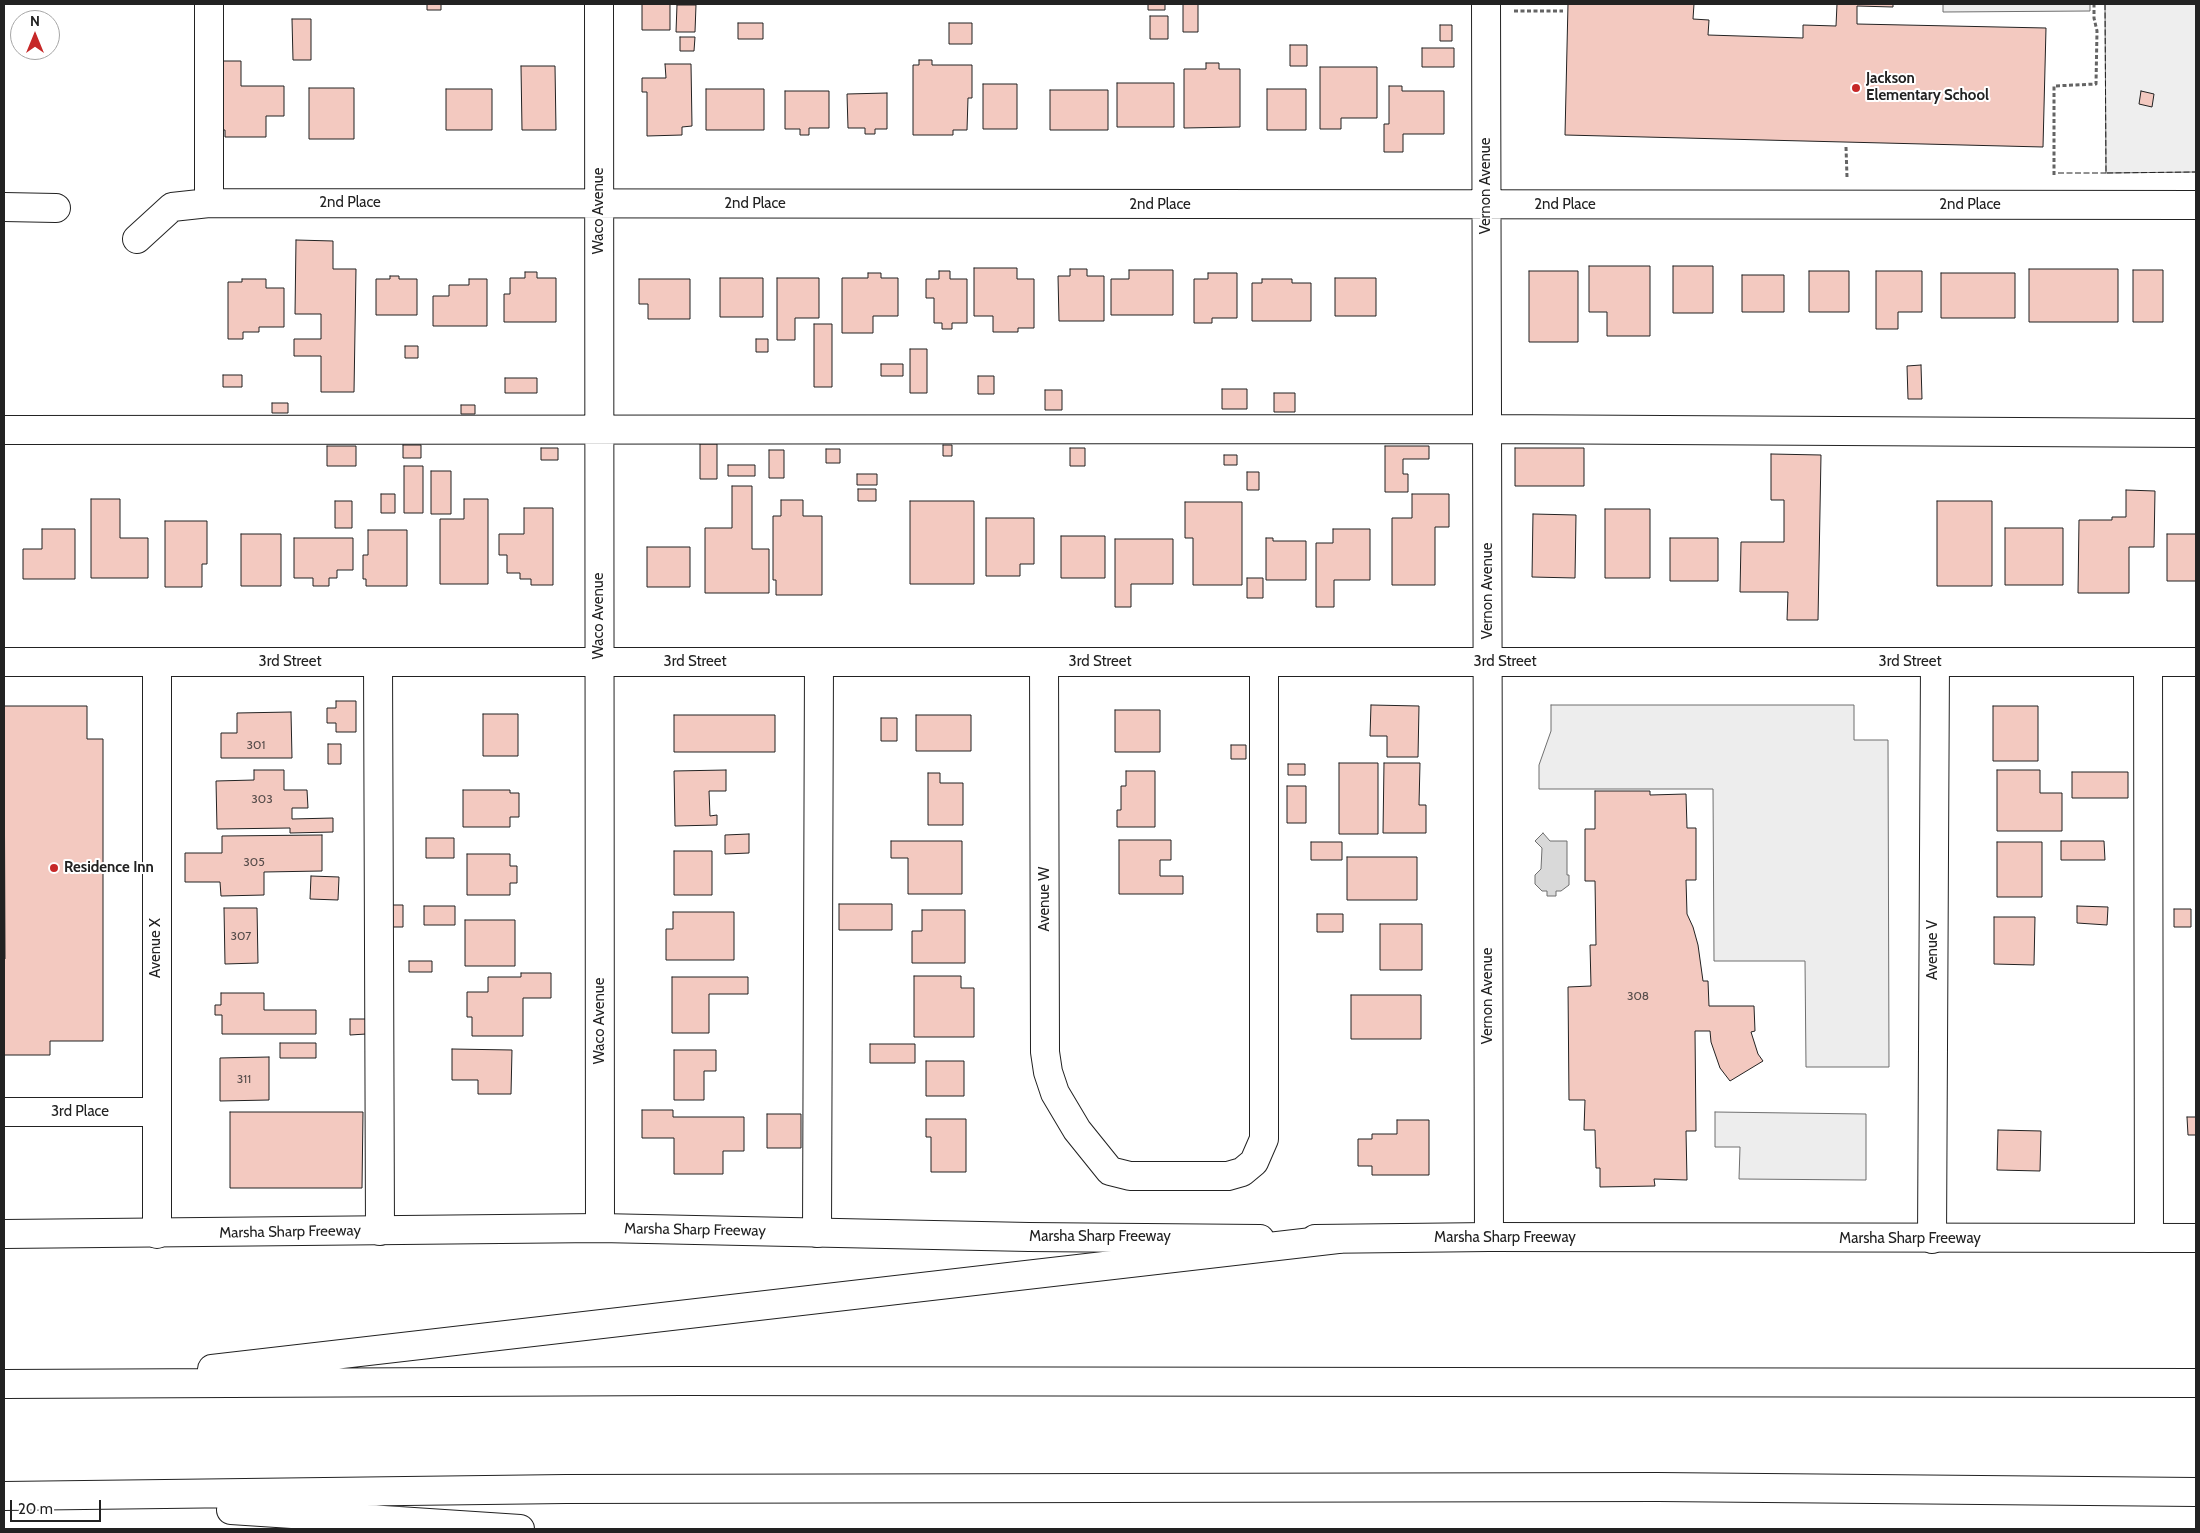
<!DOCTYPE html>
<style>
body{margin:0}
#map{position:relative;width:2200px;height:1533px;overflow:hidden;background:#fff;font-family:Cabin,sans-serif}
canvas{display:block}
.frame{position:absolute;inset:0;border:5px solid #222;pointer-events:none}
.north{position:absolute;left:10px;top:10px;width:50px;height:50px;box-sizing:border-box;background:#fff;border:1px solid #a7a7a7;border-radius:50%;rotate:0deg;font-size:14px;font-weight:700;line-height:20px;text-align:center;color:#222}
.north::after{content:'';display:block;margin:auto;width:18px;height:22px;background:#c62828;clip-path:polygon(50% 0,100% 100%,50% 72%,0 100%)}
.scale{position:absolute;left:10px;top:1500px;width:91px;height:22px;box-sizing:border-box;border:2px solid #222;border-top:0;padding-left:6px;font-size:15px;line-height:18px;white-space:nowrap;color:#222;-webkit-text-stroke:4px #fff;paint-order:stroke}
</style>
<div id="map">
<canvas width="2200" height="1533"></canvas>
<div class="frame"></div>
<div class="north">N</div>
<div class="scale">20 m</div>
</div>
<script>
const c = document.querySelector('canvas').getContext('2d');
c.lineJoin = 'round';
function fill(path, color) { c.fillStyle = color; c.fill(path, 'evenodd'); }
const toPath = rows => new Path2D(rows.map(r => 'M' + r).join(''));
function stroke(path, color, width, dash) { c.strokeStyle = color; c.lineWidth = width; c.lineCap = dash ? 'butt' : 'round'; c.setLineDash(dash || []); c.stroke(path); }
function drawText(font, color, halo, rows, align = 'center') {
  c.font = font + ' Cabin,sans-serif'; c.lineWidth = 4; c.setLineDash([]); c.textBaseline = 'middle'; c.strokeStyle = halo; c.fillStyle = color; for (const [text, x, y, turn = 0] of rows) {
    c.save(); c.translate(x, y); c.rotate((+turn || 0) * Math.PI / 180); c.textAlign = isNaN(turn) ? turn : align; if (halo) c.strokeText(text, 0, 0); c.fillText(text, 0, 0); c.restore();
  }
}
const green = toPath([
 [1943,4,2090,4,2090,11,1943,12,1943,4],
 [2105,4,2196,4,2196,172,2106,173,2105,4]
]);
fill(green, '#eee');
stroke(green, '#6f6f6f', 1);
const parking = toPath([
 [1551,705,1854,705,1854,740,1888,740,1889,1067,1806,1067,1805,961,1714,961,1713,789,1539,789,1539,765,1551,731,1551,705],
 [1715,1112,1866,1114,1866,1180,1739,1179,1740,1147,1715,1147,1715,1112]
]);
fill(parking, '#ededed');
stroke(parking, '#6f6f6f', 1);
const water = toPath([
 [1543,833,1550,841,1567,841,1567,875,1569,875,1569,885,1561,891,1556,891,1556,896,1547,896,1547,891,1542,891,1535,884,1535,875,1541,869,1542,848,1535,841,1543,833]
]);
fill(water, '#d9d9d9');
stroke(water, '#6f6f6f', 1);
const building = toPath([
 [427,4,441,4,441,10,427,10,427,4],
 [642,4,670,4,670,30,642,30,642,4],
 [1148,4,1165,4,1165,10,1148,10,1148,4],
 [1183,4,1198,4,1198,32,1183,32,1183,4],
 [1568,4,1694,4,1693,19,1709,20,1708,35,1803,38,1803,25,1836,26,1837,4,1893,4,1893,7,1857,6,1857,24,2046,28,2043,147,1565,135,1568,4],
 [677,5,696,5,695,32,676,32,677,5],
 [1150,16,1168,16,1168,39,1150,39,1150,16],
 [292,19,311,19,311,60,293,60,292,19],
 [738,23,763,23,763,39,738,39,738,23],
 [949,23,972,23,972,44,949,44,949,23],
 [1440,25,1452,25,1452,41,1440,41,1440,25],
 [680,37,695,37,694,51,680,51,680,37],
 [1290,45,1307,45,1307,66,1290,66,1290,45],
 [1422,48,1454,48,1454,67,1422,67,1422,48],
 [919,60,932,60,932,65,972,65,972,98,968,98,967,130,953,130,953,135,913,135,913,65,919,65,919,60],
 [221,61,241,61,241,86,284,86,284,116,266,116,266,137,225,137,225,130,221,130,221,61],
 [1206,63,1219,63,1219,69,1240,69,1240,127,1184,128,1184,69,1206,69,1206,63],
 [665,64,691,64,692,126,682,127,682,135,647,136,647,92,642,92,642,78,666,78,665,64],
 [521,66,555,66,556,130,522,130,521,66],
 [1320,67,1377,67,1377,118,1341,118,1341,129,1320,129,1320,67],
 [1117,83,1174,83,1174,127,1117,127,1117,83],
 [983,84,1017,84,1017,129,983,129,983,84],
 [1389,86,1402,86,1402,91,1444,91,1444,134,1403,134,1403,152,1384,152,1384,124,1389,124,1389,86],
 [309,88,354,88,354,139,309,139,309,88],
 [446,89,492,89,492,130,446,130,446,89],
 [706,89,764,89,764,130,706,130,706,89],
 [1267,89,1306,89,1306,130,1267,130,1267,89],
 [1050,90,1108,90,1108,130,1050,130,1050,90],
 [785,91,829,91,829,128,809,128,809,135,800,135,800,129,785,129,785,91],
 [2141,91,2154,94,2152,107,2139,104,2141,91],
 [887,93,887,129,875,129,875,134,865,134,865,128,848,128,847,94,887,93],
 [296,240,333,241,333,269,356,269,354,392,321,392,321,356,294,356,294,339,321,339,321,314,295,314,296,240],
 [1589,266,1650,266,1650,336,1607,336,1607,312,1589,312,1589,266],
 [1673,266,1713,266,1713,313,1673,313,1673,266],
 [974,268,1017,268,1017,279,1034,279,1034,328,1018,328,1018,332,993,332,993,316,974,316,974,268],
 [1070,269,1087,269,1087,276,1104,276,1104,321,1059,321,1058,276,1070,276,1070,269],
 [2029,269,2118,269,2118,322,2029,322,2029,269],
 [1129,270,1173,270,1173,315,1111,315,1111,279,1129,279,1129,270],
 [2133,270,2163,270,2163,322,2133,322,2133,270],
 [939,271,950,271,950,279,967,279,967,323,952,323,952,329,942,329,942,323,934,323,934,298,926,298,926,279,939,279,939,271],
 [1529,271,1578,271,1578,342,1529,342,1529,271],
 [1809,271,1849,271,1849,312,1809,312,1809,271],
 [1876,271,1922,271,1922,312,1898,312,1898,329,1876,329,1876,271],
 [525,272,537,272,537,278,556,278,556,322,504,322,504,294,510,294,510,278,525,278,525,272],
 [868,273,881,273,881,278,898,278,898,316,873,316,873,333,842,333,842,278,868,278,868,273],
 [1208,273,1237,273,1237,318,1212,318,1212,323,1194,323,1194,279,1208,279,1208,273],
 [1941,273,2015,273,2015,318,1941,318,1941,273],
 [1742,275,1784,275,1784,312,1742,312,1742,275],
 [390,276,399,276,399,279,417,279,417,315,376,315,376,279,390,279,390,276],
 [720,278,763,278,763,317,720,317,720,278],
 [777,278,819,278,819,318,795,318,795,340,777,340,777,278],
 [1335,278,1376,278,1376,316,1335,316,1335,278],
 [242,279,266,279,266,288,284,288,284,327,259,327,259,332,243,332,243,339,228,339,228,282,242,282,242,279],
 [469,279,487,279,487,326,433,326,433,296,449,296,449,285,469,285,469,279],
 [639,279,690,279,690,319,648,319,648,304,639,304,639,279],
 [1262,279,1292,279,1292,283,1311,283,1311,321,1252,321,1252,283,1262,283,1262,279],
 [814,324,832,324,832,387,814,387,814,324],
 [756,339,768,339,768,352,756,352,756,339],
 [405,346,418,346,418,358,405,358,405,346],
 [910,349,927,349,927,393,910,393,910,349],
 [881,364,903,364,903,376,881,376,881,364],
 [1921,365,1922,399,1908,399,1907,366,1921,365],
 [223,375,242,375,242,387,223,387,223,375],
 [978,376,994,376,994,394,978,394,978,376],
 [505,378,537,378,537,393,505,393,505,378],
 [1222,389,1247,389,1247,409,1222,409,1222,389],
 [1045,390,1062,390,1062,410,1045,410,1045,390],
 [1274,393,1295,393,1295,412,1274,412,1274,393],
 [272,403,288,403,288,413,272,413,272,403],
 [461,405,475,405,475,414,461,414,461,405],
 [700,444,717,444,717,479,700,479,700,444],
 [403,445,421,445,421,458,403,458,403,445],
 [943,445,952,445,952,456,943,456,943,445],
 [327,446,356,446,356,466,327,466,327,446],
 [1385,446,1429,446,1429,459,1403,459,1403,474,1408,474,1408,492,1385,492,1385,446],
 [541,448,558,448,558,460,541,460,541,448],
 [1070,448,1085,448,1085,466,1070,466,1070,448],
 [1515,448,1584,448,1584,486,1515,486,1515,448],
 [826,449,840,449,840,463,826,463,826,449],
 [769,450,784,450,784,478,769,478,769,450],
 [1771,454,1821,455,1818,620,1787,620,1788,592,1740,592,1741,542,1784,542,1784,500,1771,500,1771,454],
 [1224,455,1237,455,1237,465,1224,465,1224,455],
 [728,465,755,465,755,476,728,476,728,465],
 [404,466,423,466,423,513,404,513,404,466],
 [431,471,451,471,451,514,431,514,431,471],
 [1247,472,1259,472,1259,490,1247,490,1247,472],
 [857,474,877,474,877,485,857,485,857,474],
 [732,486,752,486,752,549,769,549,769,593,705,593,705,528,732,528,732,486],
 [858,489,876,489,876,501,858,501,858,489],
 [2126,490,2155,491,2154,547,2129,547,2129,593,2078,593,2079,520,2112,520,2112,517,2126,517,2126,490],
 [381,494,395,494,395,513,381,513,381,494],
 [1412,494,1449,494,1449,527,1435,527,1435,585,1392,585,1392,518,1412,518,1412,494],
 [91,499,120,499,120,538,148,538,148,578,91,578,91,499],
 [464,499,488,499,488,584,440,584,440,519,464,519,464,499],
 [781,500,803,500,803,516,822,516,822,595,776,595,776,580,773,580,773,516,781,516,781,500],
 [335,501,352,501,352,528,335,528,335,501],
 [910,501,974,501,974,584,910,584,910,501],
 [1937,501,1992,501,1992,586,1937,586,1937,501],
 [1185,502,1242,502,1242,585,1193,585,1193,538,1185,538,1185,502],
 [524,508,553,508,553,585,531,585,531,579,520,579,520,573,507,573,507,555,499,555,499,534,524,534,524,508],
 [1605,509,1650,509,1650,578,1605,578,1605,509],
 [1533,514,1576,515,1575,578,1532,577,1533,514],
 [986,518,1034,518,1034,564,1020,564,1020,576,986,576,986,518],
 [165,521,207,521,207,564,202,564,202,587,165,587,165,521],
 [2005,528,2063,528,2063,585,2005,585,2005,528],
 [42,529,75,529,75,579,23,579,23,549,42,549,42,529],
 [1333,529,1370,529,1370,580,1334,580,1334,607,1316,607,1316,543,1333,543,1333,529],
 [368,530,407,530,407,586,366,586,366,579,363,579,363,555,368,555,368,530],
 [241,534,281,534,281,586,241,586,241,534],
 [2167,534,2196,534,2196,581,2167,581,2167,534],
 [1061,536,1105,536,1105,578,1061,578,1061,536],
 [294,538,353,538,353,570,337,570,337,578,329,578,329,586,313,586,313,578,294,578,294,538],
 [1266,538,1273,538,1273,541,1306,541,1306,580,1266,580,1266,538],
 [1670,538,1718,538,1718,581,1670,581,1670,538],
 [1115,539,1173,539,1173,584,1131,584,1131,607,1115,607,1115,539],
 [647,547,690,547,690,587,647,587,647,547],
 [1247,578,1263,578,1263,598,1247,598,1247,578],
 [336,701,356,701,356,732,336,732,336,723,327,723,327,708,336,708,336,701],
 [1371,705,1419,706,1418,757,1387,757,1387,736,1370,736,1371,705],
 [4,706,87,706,87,739,103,739,103,1041,50,1041,50,1055,4,1055,4,959,5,959,4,706],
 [1993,706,2038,706,2038,761,1993,761,1993,706],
 [1115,710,1160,710,1160,752,1115,752,1115,710],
 [291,712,292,758,221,758,221,733,237,733,237,713,291,712],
 [483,714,518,714,518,756,483,756,483,714],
 [674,715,775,715,775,752,674,752,674,715],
 [916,715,971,715,971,751,916,751,916,715],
 [881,718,897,718,897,741,881,741,881,718],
 [328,744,341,744,341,764,328,764,328,744],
 [1231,745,1246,745,1246,759,1231,759,1231,745],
 [1339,763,1378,763,1378,834,1339,834,1339,763],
 [1384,763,1420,763,1419,805,1426,805,1426,833,1383,833,1384,763],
 [1288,764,1305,764,1305,775,1288,775,1288,764],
 [254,770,284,770,284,790,307,790,308,808,292,808,292,819,333,818,333,832,290,833,290,828,217,829,216,781,254,780,254,770],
 [726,770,726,791,709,791,710,816,717,815,717,825,675,826,674,771,726,770],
 [1997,770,2040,770,2040,793,2062,793,2062,831,1997,831,1997,770],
 [1126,771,1155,771,1155,827,1117,827,1117,810,1121,810,1121,786,1126,786,1126,771],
 [2072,772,2128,772,2128,798,2072,798,2072,772],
 [928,773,940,773,940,783,963,783,963,825,928,825,928,773],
 [1287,786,1306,786,1306,823,1287,823,1287,786],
 [463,790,510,790,510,793,519,793,519,817,510,817,510,827,463,827,463,790],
 [1595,791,1650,791,1650,795,1686,794,1687,828,1696,828,1696,880,1686,880,1687,914,1693,927,1698,945,1703,981,1708,981,1709,1006,1754,1006,1755,1031,1751,1032,1758,1054,1763,1061,1730,1081,1720,1068,1711,1042,1710,1031,1695,1031,1696,1131,1686,1131,1687,1180,1654,1179,1655,1186,1600,1187,1600,1168,1596,1168,1595,1130,1584,1130,1585,1100,1569,1100,1568,987,1591,986,1590,945,1596,945,1595,881,1585,881,1585,829,1595,829,1595,791],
 [749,834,749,853,725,854,725,835,749,834],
 [322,835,322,871,264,872,264,895,221,896,220,882,185,882,185,853,222,853,222,836,322,835],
 [426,838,454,838,454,858,426,858,426,838],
 [1119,840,1171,840,1171,860,1160,860,1160,876,1183,876,1183,894,1119,894,1119,840],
 [891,841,962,841,962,894,908,894,908,858,891,858,891,841],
 [2061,841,2104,841,2105,860,2061,860,2061,841],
 [1311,842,1342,842,1342,860,1311,860,1311,842],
 [1997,842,2042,842,2042,897,1997,897,1997,842],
 [674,851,712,851,712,895,674,895,674,851],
 [467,854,510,854,510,866,517,866,517,883,510,883,510,895,467,895,467,854],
 [1347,857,1417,857,1417,900,1347,900,1347,857],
 [311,876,339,877,338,900,310,899,311,876],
 [839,904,892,904,892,930,839,930,839,904],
 [388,905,403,905,403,927,388,927,388,905],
 [424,906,455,906,455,925,424,925,424,906],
 [2077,906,2108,907,2107,925,2077,923,2077,906],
 [224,908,257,908,258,963,225,964,224,908],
 [2174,909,2191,909,2191,927,2174,927,2174,909],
 [922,910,965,910,965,963,912,963,912,931,922,931,922,910],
 [673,912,734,912,734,960,666,960,666,929,673,929,673,912],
 [1317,914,1343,914,1343,932,1317,932,1317,914],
 [1994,917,2035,917,2034,965,1994,964,1994,917],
 [465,920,515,920,515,966,465,966,465,920],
 [1380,924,1422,924,1422,970,1380,970,1380,924],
 [409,961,432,961,432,972,409,972,409,961],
 [521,973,551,973,551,998,523,998,523,1036,472,1036,472,1017,467,1017,467,992,488,992,488,977,521,977,521,973],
 [914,976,961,976,961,988,974,988,974,1037,914,1037,914,976],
 [672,977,748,977,748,994,709,994,709,1033,672,1033,672,977],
 [221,993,264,993,264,1010,316,1010,316,1034,222,1034,222,1015,215,1015,215,1005,221,1005,221,993],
 [1351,995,1421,995,1421,1039,1351,1039,1351,995],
 [350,1019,366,1019,366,1034,350,1035,350,1019],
 [280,1043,316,1043,316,1058,280,1058,280,1043],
 [870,1044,915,1044,915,1063,870,1063,870,1044],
 [452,1049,512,1050,511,1094,478,1094,478,1080,452,1080,452,1049],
 [674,1050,716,1050,716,1071,704,1071,704,1100,674,1100,674,1050],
 [269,1057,269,1100,220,1101,220,1058,269,1057],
 [926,1061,964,1061,964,1096,926,1096,926,1061],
 [642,1110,673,1110,673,1117,744,1117,744,1151,723,1151,723,1174,674,1174,674,1138,642,1138,642,1110],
 [230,1112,363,1112,362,1188,230,1188,230,1112],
 [767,1114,801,1114,801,1148,767,1148,767,1114],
 [2187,1117,2196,1117,2196,1135,2188,1135,2187,1117],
 [926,1119,966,1119,966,1172,931,1172,931,1137,926,1137,926,1119],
 [1397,1120,1429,1120,1429,1175,1372,1175,1372,1166,1358,1166,1358,1139,1372,1139,1372,1134,1397,1134,1397,1120],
 [1998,1130,2041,1131,2040,1171,1997,1170,1998,1130]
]);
fill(building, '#f3c9c0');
stroke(building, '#222', 1);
const minor = toPath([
 [209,4,209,203],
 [599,4,600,1228],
 [1486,4,1489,1237],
 [4,207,56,208],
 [137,239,172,207,209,203,2196,205],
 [4,430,1487,429,2196,433],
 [4,662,2196,662],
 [157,662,157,1234],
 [378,662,380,1231],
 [1044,662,1045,1052,1048,1072,1055,1093,1077,1130,1110,1171,1130,1176,1228,1176,1242,1172,1254,1162,1264,1139,1264,662],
 [2148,662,2149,1238],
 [4,1112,156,1112],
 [817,1233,819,662],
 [1932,1239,1935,662]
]);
const major = toPath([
 [4,1234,600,1228,1029,1237,1260,1239],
 [1315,1239,1489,1237,2196,1238]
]);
const highway = toPath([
 [212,1369,1338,1239],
 [4,1384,682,1381,2196,1383],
 [4,1496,566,1489,1658,1487,2196,1492],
 [231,1510,520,1529]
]);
stroke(minor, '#222', 30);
stroke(major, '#222', 30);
stroke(highway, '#222', 30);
stroke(toPath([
 [1514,11,1563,11],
 [1846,147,1847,177],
 [2054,175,2054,86,2096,84,2097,31,2094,18,2094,4]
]), '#646464', 3, [4, 2.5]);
stroke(minor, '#fff', 28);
stroke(major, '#fff', 28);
stroke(highway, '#fff', 28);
stroke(toPath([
 [2105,4,2106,173,2196,172],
 [2058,173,2106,173]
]), '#222', 1, [6, 2.5]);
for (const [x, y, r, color] of [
 [1856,88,5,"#c62828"],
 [54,868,5,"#c62828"]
]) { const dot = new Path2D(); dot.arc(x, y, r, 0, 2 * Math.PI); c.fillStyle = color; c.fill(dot); stroke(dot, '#fff', 2); }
drawText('12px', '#564c4a', null, [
 ["301",256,745],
 ["303",262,799],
 ["305",254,862],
 ["307",241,936],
 ["308",1638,996],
 ["311",244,1079]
]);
drawText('bold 15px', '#222', '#fff', [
 ["Jackson",1866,79],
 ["Elementary School",1866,96],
 ["Residence Inn",64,868]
], 'left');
drawText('15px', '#222', '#fff', [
 ["Vernon Avenue",1486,186,-90],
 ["2nd Place",350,203],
 ["2nd Place",755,204],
 ["2nd Place",1160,205],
 ["2nd Place",1565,205],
 ["2nd Place",1970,205],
 ["Waco Avenue",599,211,-90],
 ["Vernon Avenue",1488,591,-90],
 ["Waco Avenue",599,616,-90],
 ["3rd Street",290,662],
 ["3rd Street",695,662],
 ["3rd Street",1100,662],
 ["3rd Street",1505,662],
 ["3rd Street",1910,662],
 ["Avenue W",1045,899,-90],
 ["Avenue X",156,948,-90],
 ["Avenue V",1933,950,-90],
 ["Vernon Avenue",1488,996,-90],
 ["Waco Avenue",600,1021,-90],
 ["3rd Place",80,1112],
 ["Marsha Sharp Freeway",695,1230,1],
 ["Marsha Sharp Freeway",290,1232,-1],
 ["Marsha Sharp Freeway",1100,1237],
 ["Marsha Sharp Freeway",1505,1238],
 ["Marsha Sharp Freeway",1910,1239]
]);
</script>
